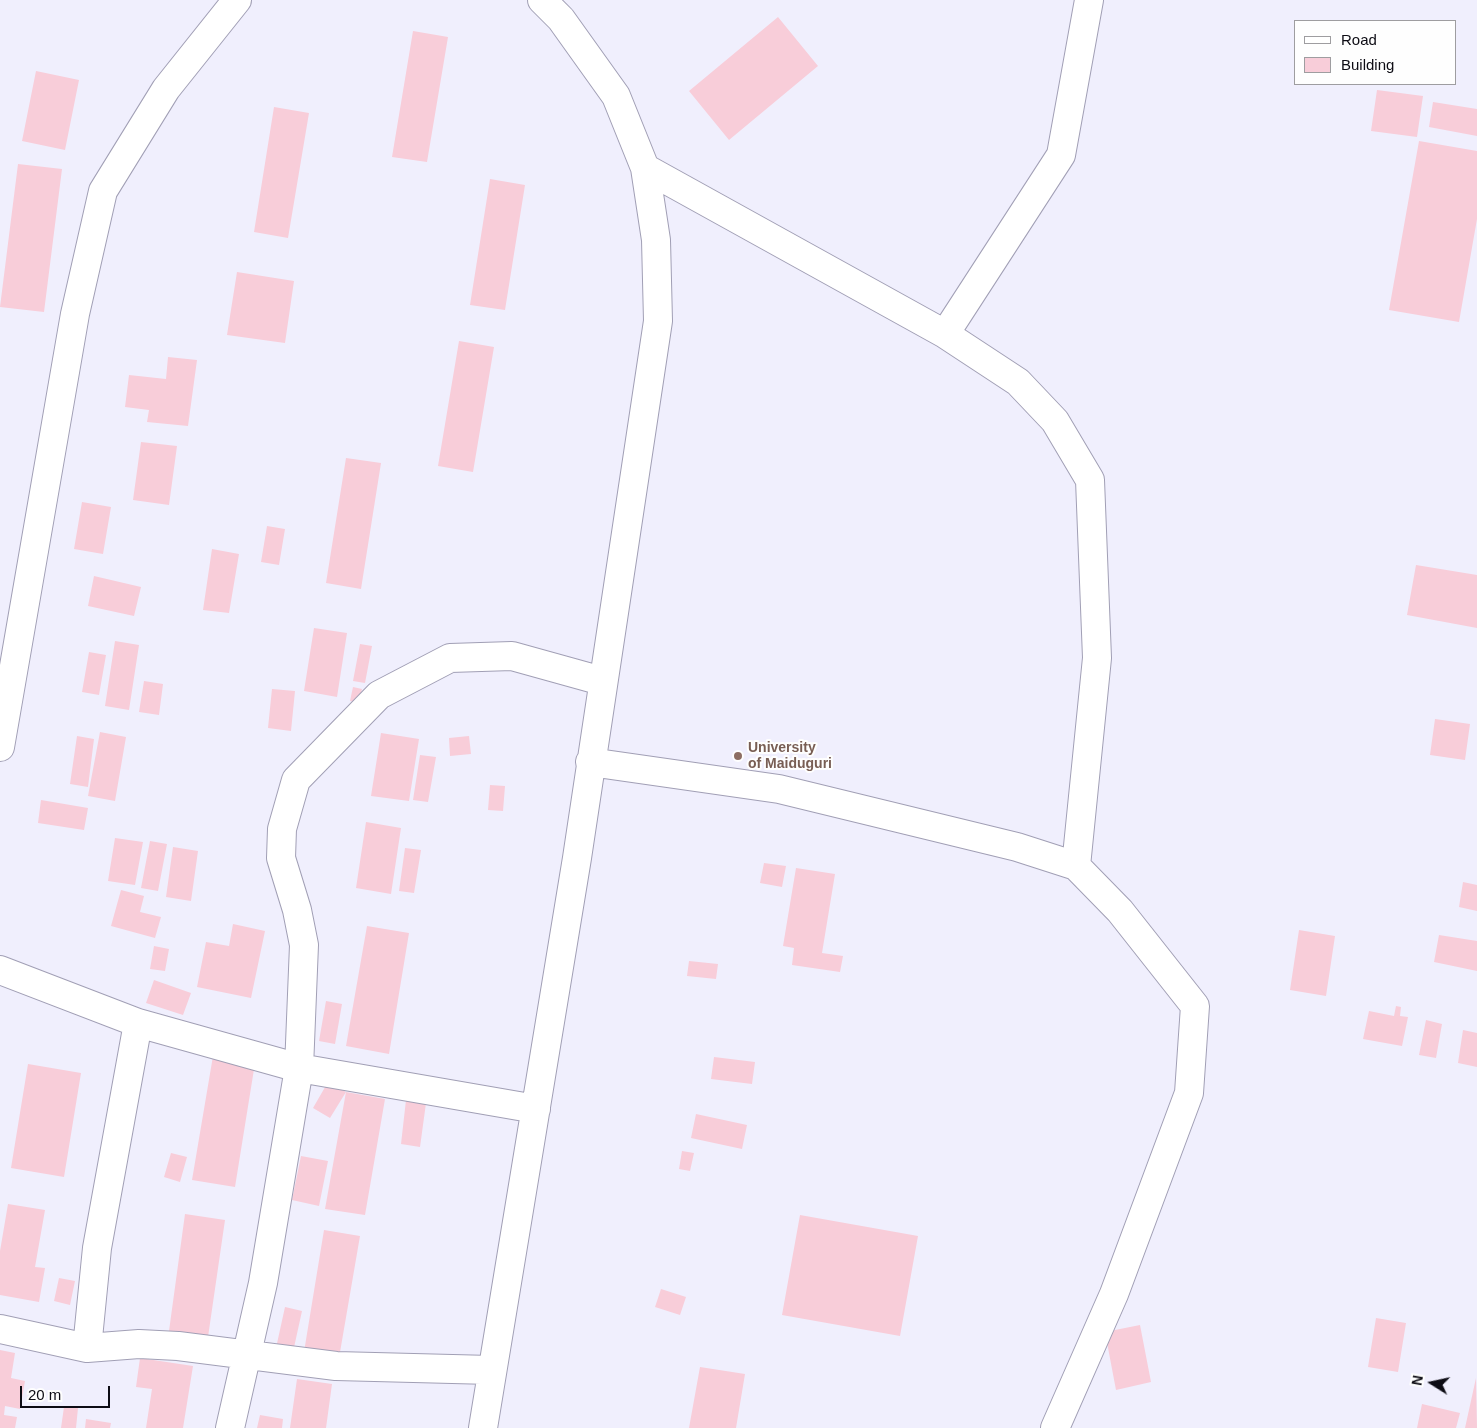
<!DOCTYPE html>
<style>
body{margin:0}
#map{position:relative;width:1477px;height:1428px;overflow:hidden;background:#f0effd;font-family:Helvetica,sans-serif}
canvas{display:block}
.legend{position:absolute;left:1294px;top:20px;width:162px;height:65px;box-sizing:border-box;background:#fefefe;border:1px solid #9e9da0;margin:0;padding:6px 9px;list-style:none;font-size:15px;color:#0d0c14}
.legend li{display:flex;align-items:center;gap:10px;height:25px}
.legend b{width:25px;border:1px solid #9e9da0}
.north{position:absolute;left:1407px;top:1358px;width:50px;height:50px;-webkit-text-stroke:4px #fefefe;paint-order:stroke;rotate:280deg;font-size:14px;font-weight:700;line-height:20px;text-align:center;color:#0d0c14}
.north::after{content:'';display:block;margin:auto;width:18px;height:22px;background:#0d0c14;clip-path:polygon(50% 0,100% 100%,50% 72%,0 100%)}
.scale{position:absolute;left:20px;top:1386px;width:90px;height:22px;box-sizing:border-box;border:2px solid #0d0c14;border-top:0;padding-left:6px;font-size:15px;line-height:18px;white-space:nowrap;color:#0d0c14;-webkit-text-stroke:4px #fefefe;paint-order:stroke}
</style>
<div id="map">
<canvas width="1477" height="1428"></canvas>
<ul class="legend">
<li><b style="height:6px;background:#fff"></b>Road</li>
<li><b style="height:14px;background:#f8cdd9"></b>Building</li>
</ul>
<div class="north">N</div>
<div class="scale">20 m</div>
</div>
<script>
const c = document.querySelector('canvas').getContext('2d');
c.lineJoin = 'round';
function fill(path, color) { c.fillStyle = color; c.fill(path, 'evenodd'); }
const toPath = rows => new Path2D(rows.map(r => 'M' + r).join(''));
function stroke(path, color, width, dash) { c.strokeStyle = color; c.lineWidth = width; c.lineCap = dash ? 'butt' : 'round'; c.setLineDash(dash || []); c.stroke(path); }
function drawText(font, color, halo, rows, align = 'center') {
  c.font = font + ' Helvetica,sans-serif'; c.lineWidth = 4; c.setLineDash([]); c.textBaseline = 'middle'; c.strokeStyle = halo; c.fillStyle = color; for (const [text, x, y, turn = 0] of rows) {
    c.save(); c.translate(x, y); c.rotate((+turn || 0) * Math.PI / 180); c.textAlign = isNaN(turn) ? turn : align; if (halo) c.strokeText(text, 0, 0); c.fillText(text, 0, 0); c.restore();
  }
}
fill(toPath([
 [778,17,818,66,729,140,689,91],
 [413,31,448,37,427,162,392,157],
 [36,71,79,80,65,150,22,141],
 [1377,90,1423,96,1417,137,1371,131],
 [1433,102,1477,109,1477,136,1429,127],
 [274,107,309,113,288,238,254,232],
 [1419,141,1477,151,1477,219,1459,322,1389,310],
 [18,164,62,169,44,312,0,307],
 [490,179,525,185,505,310,470,305],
 [237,272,294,281,285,343,227,335],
 [459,341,494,347,473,472,438,466],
 [168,357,197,360,188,426,147,422,149,410,125,407,129,375,166,379],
 [141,442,177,446,169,505,133,500],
 [346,458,381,463,361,589,326,583],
 [82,502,111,507,103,554,74,549],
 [267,526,285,529,279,565,261,562],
 [212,549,239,554,229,613,203,610],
 [1416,565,1477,575,1477,628,1407,615],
 [94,576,141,587,134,616,88,606],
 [314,628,347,633,337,697,304,691],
 [115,641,139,645,129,710,105,706],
 [360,644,372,646,365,683,353,681],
 [89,652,106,655,99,695,82,692],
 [144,681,163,684,159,715,139,712],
 [353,687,362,689,359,703,350,701],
 [272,689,295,691,291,731,268,728],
 [1435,719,1470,724,1465,760,1430,755],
 [100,732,126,737,115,801,88,796],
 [381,733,419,739,409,801,371,796],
 [77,736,94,739,88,787,70,784],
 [469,736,471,754,450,756,449,738],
 [420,755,436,757,428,802,413,800],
 [490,785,505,786,503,811,488,810],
 [41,800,88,808,84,830,38,823],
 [366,822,401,828,391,894,356,888],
 [115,838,143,842,135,885,108,881],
 [150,841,167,844,158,891,141,888],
 [173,847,198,851,191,901,166,897],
 [405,848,421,850,414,893,399,891],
 [764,863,786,866,782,887,760,883],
 [796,868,835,874,822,953,843,956,840,972,792,965,794,948,783,946],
 [1463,882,1477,885,1477,911,1459,907],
 [121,890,144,896,140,912,161,917,155,938,111,926],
 [233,924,265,931,251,998,197,987,206,942,229,946],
 [367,926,409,933,389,1054,346,1046],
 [1299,930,1335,936,1326,996,1290,990],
 [1439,935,1477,941,1477,971,1434,962],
 [154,946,169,949,165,971,150,969],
 [689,961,718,964,716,979,687,976],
 [154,980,191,993,183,1015,146,1003],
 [326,1001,342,1004,335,1044,319,1041],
 [1396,1006,1401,1007,1400,1016,1408,1017,1402,1046,1363,1039,1369,1011,1394,1016],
 [1426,1020,1442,1024,1436,1058,1419,1055],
 [1463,1030,1477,1033,1477,1067,1458,1063],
 [213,1056,255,1063,235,1187,192,1180],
 [714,1057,755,1062,752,1084,711,1079],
 [28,1064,81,1073,64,1177,11,1168],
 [328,1082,346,1092,385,1099,365,1215,325,1209,346,1092,330,1118,313,1108],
 [406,1100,426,1103,420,1147,401,1144],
 [696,1114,747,1125,742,1149,691,1138],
 [682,1151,694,1153,690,1171,679,1169],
 [171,1153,187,1157,180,1182,164,1177],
 [301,1156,328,1161,319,1206,292,1200],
 [8,1204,45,1210,35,1267,45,1268,39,1302,0,1295,0,1251],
 [185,1214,225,1220,208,1337,169,1331],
 [800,1215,918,1236,900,1336,782,1315],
 [324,1230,360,1236,339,1358,304,1352],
 [59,1278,75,1281,70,1305,54,1301],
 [661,1289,686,1297,680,1315,655,1307],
 [285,1307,302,1311,293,1352,276,1348],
 [1376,1318,1406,1323,1398,1372,1368,1367],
 [1140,1325,1151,1382,1116,1390,1105,1332],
 [0,1350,15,1353,11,1378,25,1381,20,1409,5,1406,4,1415,17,1417,15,1428,0,1428],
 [140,1358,193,1366,183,1428,146,1428,152,1389,136,1387],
 [700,1367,745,1374,736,1428,689,1428],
 [1476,1378,1477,1428,1465,1428],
 [297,1379,332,1384,326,1428,290,1428],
 [1422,1404,1460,1413,1456,1428,1417,1428],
 [64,1407,78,1408,76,1428,61,1428],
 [260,1415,283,1419,282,1428,257,1428],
 [86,1419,111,1423,110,1428,85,1428]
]), '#f8cdd9');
const minor = toPath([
 [645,168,945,334,1018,382,1055,421,1090,480,1097,658,1076,866],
 [945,334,1061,155,1089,0],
 [0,747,75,314,103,191,166,89,237,0],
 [590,762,779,789,1017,847,1076,866,1120,911,1195,1006,1189,1093,1114,1294,1055,1428],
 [0,970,138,1023,299,1068,536,1109],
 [0,1329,87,1348,139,1344,178,1346,336,1366,491,1370],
 [87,1348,97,1248,138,1023],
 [230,1428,263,1283,299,1068,304,945,297,910,281,858,282,829,296,780,379,695,450,658,512,656,602,681],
 [483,1428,577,858,658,321,656,240,645,168,616,96,561,19,542,0]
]);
stroke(minor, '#a19fb5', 30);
stroke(minor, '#fff', 28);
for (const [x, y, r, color] of [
 [738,756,5,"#8d6e63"]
]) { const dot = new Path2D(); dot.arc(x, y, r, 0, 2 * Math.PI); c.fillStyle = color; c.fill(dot); stroke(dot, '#fefefe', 2); }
drawText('bold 14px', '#785e54', '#fefefe', [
 ["University",748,748],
 ["of Maiduguri",748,764]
], 'left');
</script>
